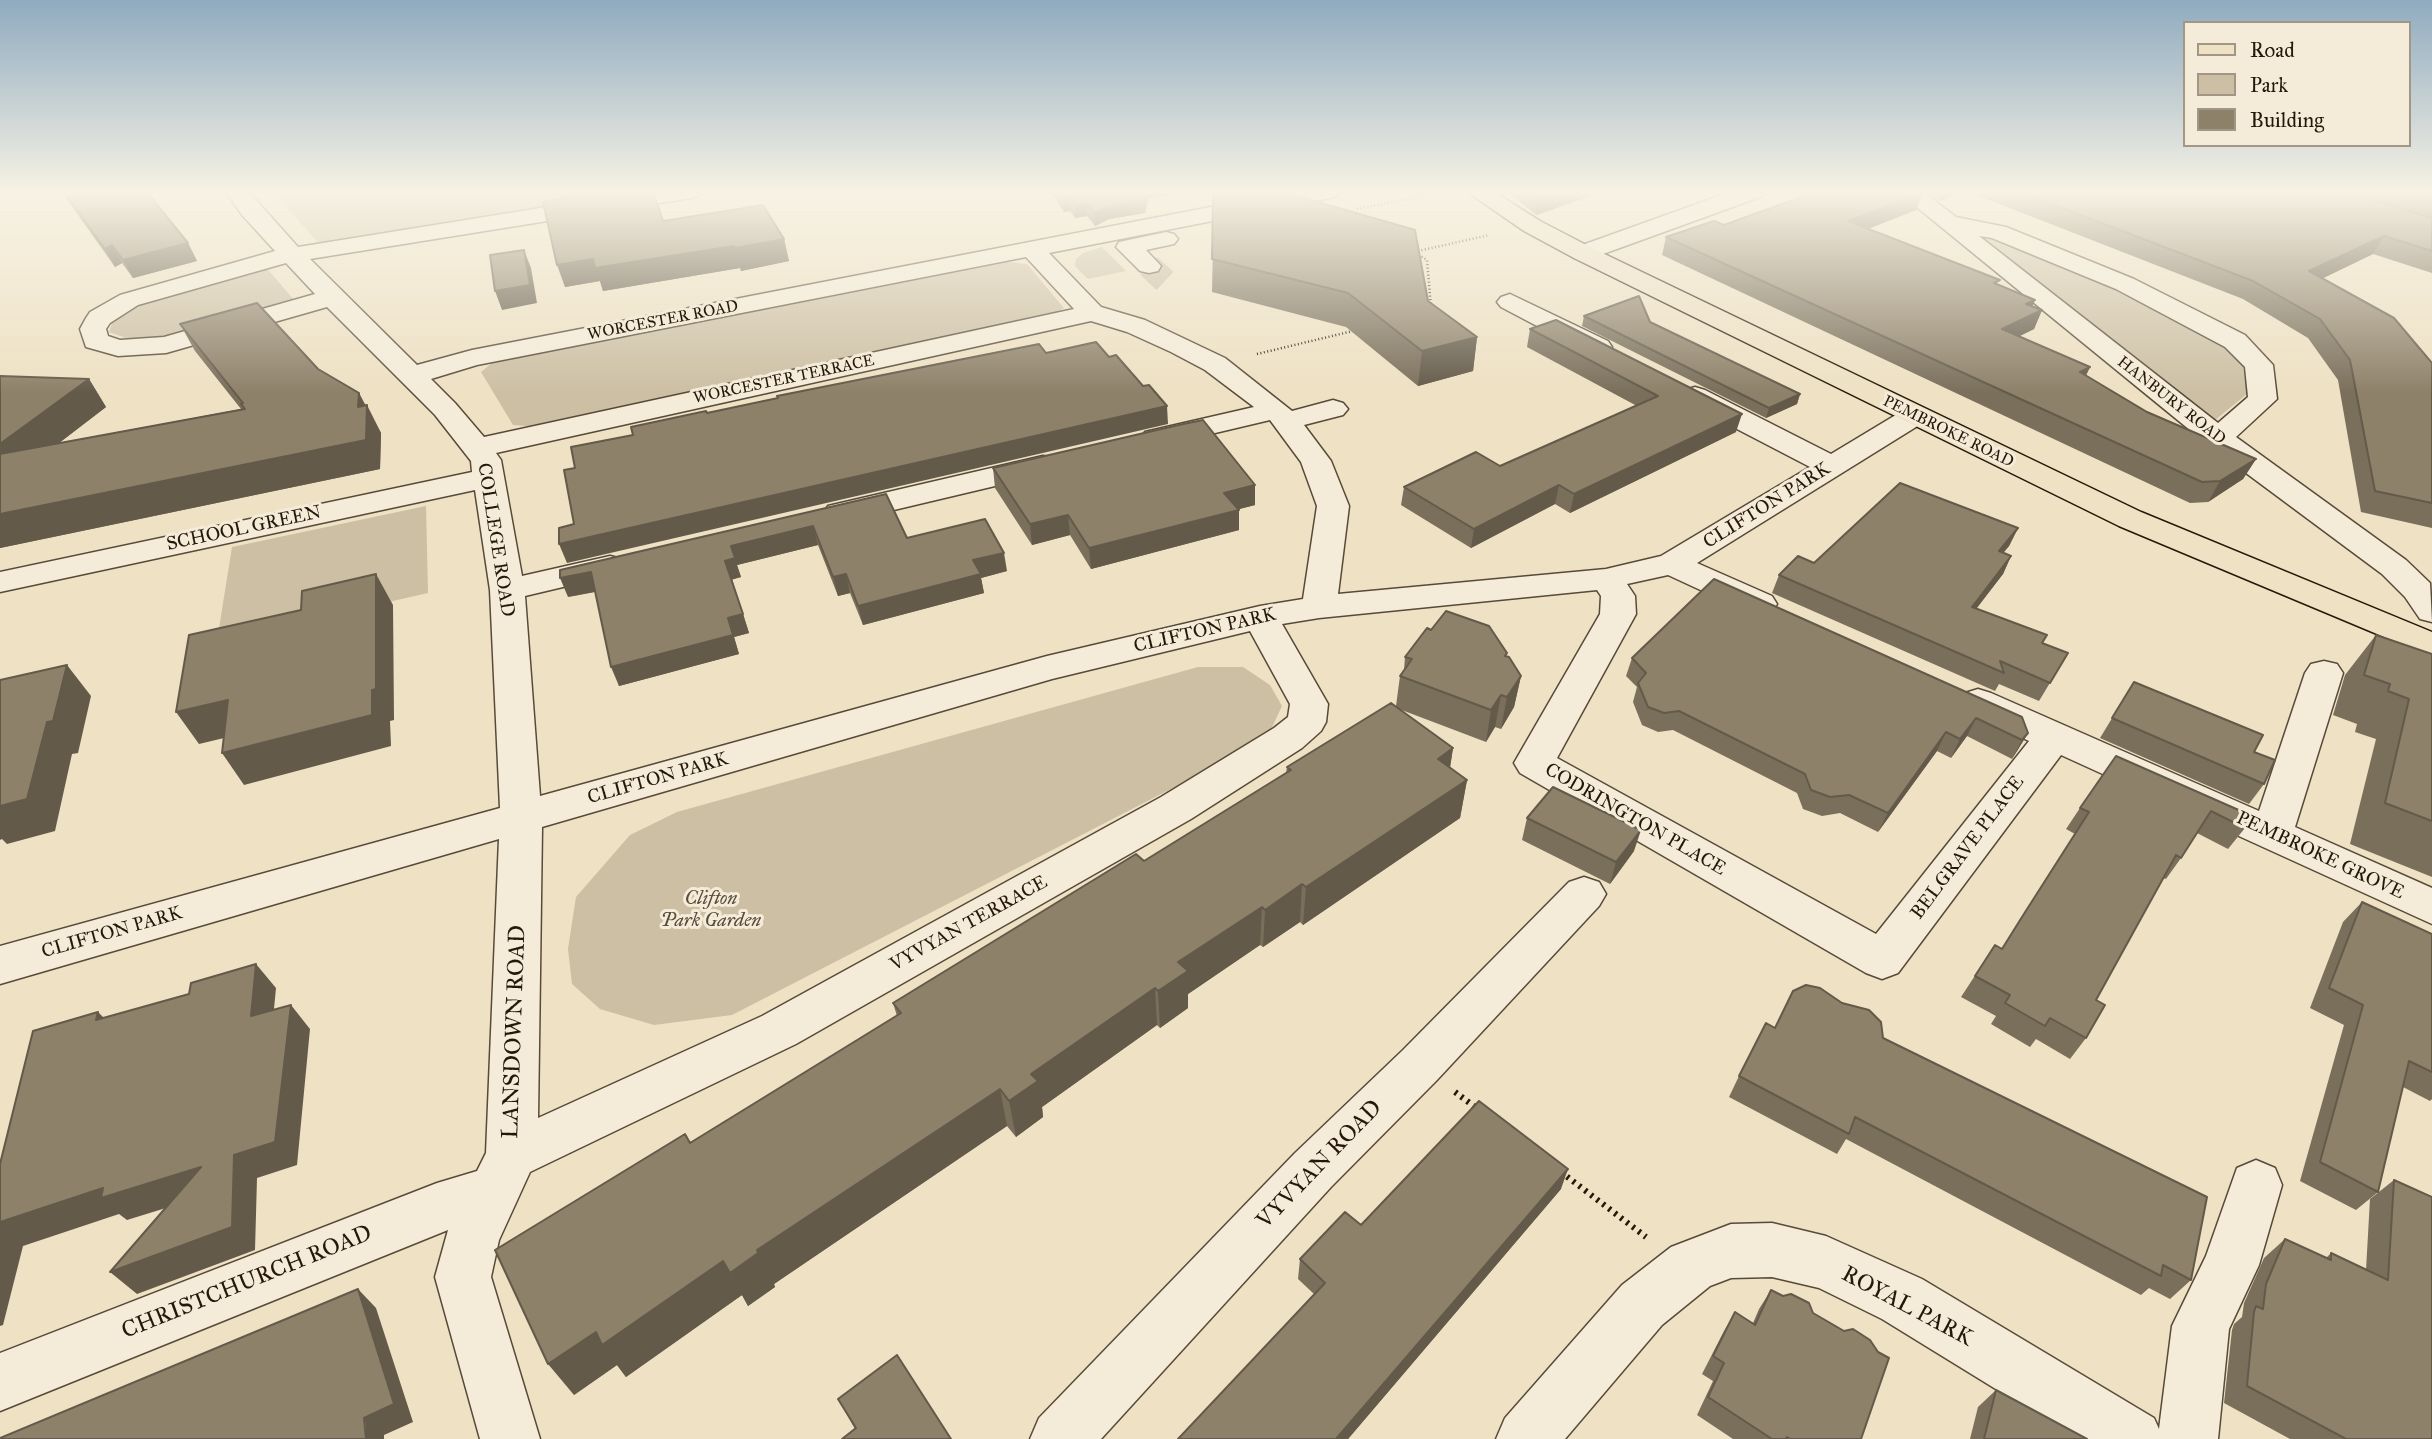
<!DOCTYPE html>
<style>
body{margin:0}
#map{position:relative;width:2432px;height:1439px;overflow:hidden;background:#eee1c4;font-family:"IM FELL Great Primer",serif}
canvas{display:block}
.legend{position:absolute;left:2183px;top:21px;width:228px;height:126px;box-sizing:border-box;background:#f4ecd9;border:2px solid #a29786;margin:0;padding:9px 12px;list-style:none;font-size:21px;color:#261809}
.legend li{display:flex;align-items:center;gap:14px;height:35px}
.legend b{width:35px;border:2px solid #a29786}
</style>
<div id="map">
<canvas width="2432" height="1439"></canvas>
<ul class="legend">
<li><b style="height:9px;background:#eee1c4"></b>Road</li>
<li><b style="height:19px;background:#ccbfa4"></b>Park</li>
<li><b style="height:19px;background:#8e816a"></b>Building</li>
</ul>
</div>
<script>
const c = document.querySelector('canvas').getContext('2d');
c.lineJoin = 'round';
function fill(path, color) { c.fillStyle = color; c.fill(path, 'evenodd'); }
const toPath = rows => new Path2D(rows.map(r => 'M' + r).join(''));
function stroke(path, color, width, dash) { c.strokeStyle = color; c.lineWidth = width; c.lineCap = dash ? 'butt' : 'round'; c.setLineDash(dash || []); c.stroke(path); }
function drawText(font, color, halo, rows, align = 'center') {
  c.font = font + ' "IM FELL Great Primer",serif'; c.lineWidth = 6; c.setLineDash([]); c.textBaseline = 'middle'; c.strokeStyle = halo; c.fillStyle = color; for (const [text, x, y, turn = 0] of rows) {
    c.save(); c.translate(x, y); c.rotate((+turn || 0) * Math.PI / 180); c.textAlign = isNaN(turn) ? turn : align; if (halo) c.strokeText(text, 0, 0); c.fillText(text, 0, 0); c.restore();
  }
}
fill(toPath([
 [272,191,575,191,558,195,562,209,323,248],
 [1964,230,2004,239,2074,269,2206,332,2243,364,2247,394,2214,421],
 [1102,247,1126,271,1088,279,1075,266,1076,259,1083,253],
 [1009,262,1027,264,1064,308,1052,316,539,427,513,425,481,372,492,363],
 [265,266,294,300,182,334,154,338,126,338,109,332,113,320,129,308],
 [426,506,428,593,217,641,232,547],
 [1198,667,1243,667,1270,685,1282,706,1266,740,732,1015,654,1025,600,1009,572,984,568,949,576,897,630,835,677,812]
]), '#ccbfa4');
stroke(toPath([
 [1149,266,1165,281]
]), '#c6b99f', 25, [25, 12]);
const minor = toPath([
 [225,191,248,191,298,247,646,191,702,191,699,196,691,198,310,259,417,365,472,350,1293,191,1341,191,1338,196,1330,198,1049,253,1101,307,1145,320,1225,358,1292,411,1333,400,1343,403,1348,409,1343,415,1304,425,1331,461,1349,506,1338,594,1606,569,1661,556,1810,467,1685,402,1681,396,1685,390,1695,387,1705,390,1831,454,1904,410,1914,407,1924,410,1929,416,1924,422,1697,563,1772,596,1777,604,1772,612,1760,615,1748,612,1668,575,1627,584,1635,596,1636,614,1557,758,1876,934,2029,741,1965,711,1959,702,1965,693,1978,689,1991,693,2259,811,2305,673,2311,664,2324,661,2337,664,2343,673,2295,827,2432,888,2432,924,2061,755,1898,973,1882,979,1866,973,1520,773,1514,763,1600,614,1601,596,1597,590,1319,618,1282,624,1328,704,1326,722,1321,731,1302,748,1191,819,796,1044,530,1172,499,1240,491,1277,540,1439,480,1439,435,1277,448,1230,0,1411,0,1353,437,1183,477,1171,486,1153,499,839,0,984,0,946,500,808,490,590,475,490,0,592,0,572,472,472,471,461,435,415,327,307,166,353,118,356,86,347,80,329,86,318,90,312,120,295,275,251,242,215,225,191],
 [1026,257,1074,309,484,437,455,403,431,379,477,365,1026,257],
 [286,263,315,294,164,337,120,340,108,336,106,329,110,323,138,305,286,263],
 [1091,321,1127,332,1171,352,1205,370,1254,407,1145,432,1141,438,1145,444,1156,447,1270,420,1301,462,1317,506,1303,599,1260,606,1047,656,540,796,525,596,622,573,627,566,622,559,610,556,522,576,501,460,496,453,1091,321],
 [1250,631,1290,704,1288,717,1274,728,1161,797,762,1016,538,1118,542,827,1052,679,1250,631],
 [1733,191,1766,191,1763,196,1592,258,1583,260,1574,258,1571,253,1574,248,1733,191],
 [1897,191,1922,191,1956,217,2006,227,2134,279,2245,335,2273,365,2277,399,2236,437,2406,560,2430,583,2432,622,2420,619,2405,597,2382,574,2207,444,1897,191],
 [1979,236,1992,238,2116,289,2225,347,2245,367,2248,397,2218,423,1979,236],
 [1166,232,1174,234,1178,239,1174,244,1146,250,1161,266,1158,271,1149,273,1140,271,1116,247,1119,242,1166,232],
 [1510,294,1608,341,1612,347,1608,353,1598,355,1588,353,1501,307,1497,302,1501,297,1510,294],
 [1043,456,1054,458,1058,465,1054,472,839,523,828,520,823,513,828,506,1043,456],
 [1584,877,1599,882,1606,894,1599,906,1437,1080,1331,1187,1101,1439,1030,1439,1039,1418,1295,1153,1403,1050,1569,882,1584,877],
 [2256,1160,2275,1168,2282,1185,2259,1265,2229,1329,2218,1439,2077,1439,1882,1319,1819,1288,1772,1277,1731,1278,1710,1286,1662,1325,1565,1439,1496,1439,1505,1418,1622,1285,1671,1247,1731,1224,1772,1223,1826,1236,1922,1279,2154,1418,2159,1429,2172,1326,2206,1256,2237,1168,2256,1160]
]);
const major = toPath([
 [1466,191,1493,191,1540,221,1592,248,2141,512,2432,632,2432,657,2119,526,1574,258,1524,231,1466,191]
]);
stroke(minor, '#584a38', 3);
stroke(major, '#261809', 3);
stroke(toPath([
 [1357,209,1428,195,1429,191],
 [1431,307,1427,260,1414,252,1489,235],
 [1257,354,1357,330]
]), '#261809', 2.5, [1, 2.5]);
stroke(toPath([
 [1455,1092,1479,1110],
 [1561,1172,1646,1237]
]), '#261809', 6, [2.5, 5]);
fill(minor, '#f4ecd9');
fill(major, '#eee1c4');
fill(toPath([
 [61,191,146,191,188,243,197,261,133,278,122,263,115,267],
 [556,191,653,191,663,221,784,239,789,261,741,271,740,268,603,291,600,281,565,287,560,199],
 [1050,191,1193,191,1148,199,1145,213,1109,219,1095,226,1087,216,1075,218,1070,211,1064,212],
 [1214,191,1280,191,1477,337,1473,371,1418,386,1346,327,1212,292],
 [1506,191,1605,191,1536,215],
 [1926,191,1965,191,1940,201],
 [1966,191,2432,191,2432,273,2373,254,2322,278,2432,363,2432,528,2361,512,2338,380,2308,338,2243,299],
 [1923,193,1916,210,1868,229,1998,285,2032,307,2042,310,2034,329,2019,336,2090,367,2086,375,2147,412,2256,459,2243,479,2208,502,2190,503,1662,255,1666,237,1724,225],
 [1584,316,1800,394,1797,404,1766,418,1582,326],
 [180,324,318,369,359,393,381,433,380,469,0,548,89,379,106,407,59,443,241,409,195,351],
 [1530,329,1736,432,1570,513,1555,504,1471,548,1401,505,1404,487,1500,466,1637,406,1527,347],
 [993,468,1255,485,1255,505,1239,509,1239,530,1091,569,1070,535,1032,545,995,488],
 [886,494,907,538,1007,571,981,578,984,593,863,625,850,593,838,596,818,545,737,565,741,577,732,579,749,633,734,637,739,654,619,686,595,592,568,597],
 [2018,528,2009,546,2003,553,2011,556,2003,574,1976,608,2043,643,2068,653,2039,701,1999,684,1995,691,1772,593,1779,575,1814,563],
 [1714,579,2028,733,2017,751,2012,759,1967,736,1951,758,1937,751,1878,832,1840,813,1822,816,1803,809,1797,793,1673,730,1658,732,1642,725,1633,702,1637,687,1626,676,1632,658],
 [2376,635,2432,654,2432,877,2350,844,2376,739,2355,732,2357,724,2333,715,2345,675],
 [1507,653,1506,656,1521,676,1514,707,1501,729,1495,727,1486,742,1399,709,1453,748,1450,768,1467,780,1460,818,1303,925,1300,922,1263,947,1260,945,1188,994,1188,1008,1160,1028,1157,1025,1042,1107,1043,1117,1016,1137,1007,1126,774,1284,775,1287,748,1306,742,1295,626,1377,617,1365,574,1395,690,1143,897,1016,893,1003,1144,861,1286,773,1287,767,1396,706,1400,676,1404,670,1405,657],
 [2134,682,2254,752,2264,784,2249,804,2100,738],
 [2116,756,2245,828,2228,849,2197,833,2181,858,2166,879,2163,878,2096,1000,2086,1038,2070,1059,2036,1039,2030,1047,1991,1024,1996,1016,1961,997,1995,945,2002,949,2075,834,2066,829,2080,808],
 [1527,818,1634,851,1610,884,1522,840],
 [2362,902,2432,934,2432,1099,2430,1101,2403,1087,2378,1192,2356,1210,2300,1181,2344,1025,2310,1008,2343,922],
 [1775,1028,1883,1038,2191,1280,2170,1299,2149,1288,2141,1295,1846,1139,1837,1154,1729,1097,1739,1076],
 [2394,1180,2432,1439,2290,1439,2224,1403,2232,1330,2234,1324,2242,1317,2244,1303,2264,1258,2285,1239,2326,1258,2331,1253,2366,1270,2370,1199],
 [1561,1189,1348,1439,1178,1439,1314,1294,1298,1279,1300,1259,1361,1225],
 [1771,1290,1861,1439,1733,1439,1697,1415,1713,1381,1702,1374,1724,1331,1735,1312,1753,1323,1759,1309],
 [1996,1390,2087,1439,1970,1439,1978,1407],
 [838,1399,951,1439,855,1429]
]), '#7a6f5b');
fill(toPath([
 [570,191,626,191,562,202,559,193],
 [1146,191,1193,191,1148,199,1145,213,1109,219,1095,226,1095,213,1108,207],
 [1562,191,1605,191,1536,215,1538,200],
 [1943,191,1965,191,1940,201],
 [1923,193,1916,210,1842,239,1848,221],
 [1069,198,1070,211,1064,212,1063,199],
 [1087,203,1087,216,1075,218,1075,205],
 [2384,236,2373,254,2299,290,2309,271],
 [784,239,789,261,741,271,735,248],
 [188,243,197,261,133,278,123,260],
 [112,245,122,263,115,267,105,249],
 [734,246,740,268,603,291,600,281,565,287,557,265,593,259],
 [524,250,531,268,537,303,502,310,495,291],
 [2035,300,2028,317,2042,310,2034,329,1994,349,2002,329,2026,304],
 [1477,337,1473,371,1418,386,1422,351],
 [2090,367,2081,386,2080,372],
 [89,379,106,407,3,486,0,482,0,444],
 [359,393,367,410,367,405,381,433,380,469,0,548,0,514,358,407],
 [1800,394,1797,404,1766,418,1769,408],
 [1167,406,1168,424,567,563,559,544],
 [1742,414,1736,432,1570,513,1574,494],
 [2256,459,2243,479,2208,502,2220,481],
 [1255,485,1255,505,1224,513,1224,493],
 [1559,485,1555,504,1471,548,1474,529],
 [1239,510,1239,530,1091,569,1089,548],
 [1068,515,1070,535,1032,545,1030,524],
 [813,526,818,545,737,565,741,577,731,580,725,561,731,546],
 [2018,528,2009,546,1990,569,1999,551],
 [1004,553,1007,571,981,578,984,593,863,625,858,606,973,560],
 [2011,556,2003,574,1964,625,1972,607],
 [591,572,599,591,568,597,560,578],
 [376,574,393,605,394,720,390,721,391,746,244,785,222,753,372,690],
 [846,574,850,593,838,596,833,577],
 [743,614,749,633,734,637,739,654,619,686,611,667,728,618],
 [67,665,91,696,78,753,72,754,55,831,7,844,2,839,0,840,0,806,47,722],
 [1521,676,1514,707,1501,729,1507,697],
 [1501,695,1495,727,1486,742,1491,710],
 [228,700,249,732,199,744,176,712],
 [1976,718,1967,736,1951,758,1960,739],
 [1946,732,1937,751,1878,832,1888,813],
 [2028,733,2017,751,2012,759,2022,740],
 [1453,748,1447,786,1438,759],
 [1467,780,1460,818,1303,925,1306,887],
 [1641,830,1634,851,1610,884,1616,862],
 [1302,884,1300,922,1263,947,1265,910],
 [1262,907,1260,945,1188,994,1188,1008,1160,1028,1158,991,1178,962],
 [256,964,276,988,271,1040,251,1016],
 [1155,988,1157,1025,1042,1107,1043,1117,1016,1137,1009,1101,1031,1074],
 [291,1005,310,1029,297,1165,257,1178,255,1250,137,1294,110,1272,234,1155],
 [98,1012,122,1036,96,1020],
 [1000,1089,1007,1126,774,1284,775,1287,748,1306,730,1273,757,1250],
 [201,1167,224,1190,127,1220,119,1214,23,1246,3,1325,0,1326,0,1222,103,1188],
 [1568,1169,1561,1189,1348,1439,1336,1439],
 [723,1261,742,1295,626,1377,617,1365,574,1395,548,1364,596,1332],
 [358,1289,376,1308,413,1422,384,1435,384,1439,366,1439]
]), '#635a4a');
const building = toPath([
 [63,191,146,191,188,243,123,260,112,245,105,249,63,191],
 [608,191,653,191,663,221,763,205,784,239,735,248,734,246,595,268,593,259,557,265,543,202,608,191],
 [1058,191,1146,191,1145,200,1108,207,1095,213,1087,203,1075,205,1069,198,1063,199,1058,191],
 [1219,191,1280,191,1415,230,1428,301,1477,337,1422,351,1348,293,1212,259,1213,193,1219,191],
 [1528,191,1562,191,1538,200,1528,191],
 [1818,191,1921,191,1923,193,1848,221,2000,280,1994,283,2035,300,2026,304,2042,310,2002,329,2090,367,2080,372,2147,412,2256,459,2220,481,2202,482,1666,237,1714,221,1724,225,1818,191],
 [2018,191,2343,191,2432,218,2432,251,2384,236,2309,271,2394,318,2432,363,2432,503,2375,491,2350,360,2320,319,2253,281,2018,191],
 [2409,191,2432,191,2432,198,2409,191],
 [524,250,530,285,495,291,490,255,524,250],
 [1639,296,1650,322,1800,394,1769,408,1584,316,1639,296],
 [257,303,318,369,359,393,358,407,367,405,366,440,0,514,0,454,245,409,241,404,243,403,180,324,257,303],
 [1556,320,1742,414,1574,494,1559,485,1474,529,1404,487,1476,452,1500,466,1658,396,1530,329,1556,320],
 [1096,342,1109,357,1116,355,1143,386,1149,385,1167,406,559,544,559,528,574,524,564,470,575,468,571,447,633,435,631,427,706,411,707,413,778,398,777,396,1039,344,1046,353,1096,342],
 [0,376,89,379,0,444,0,376],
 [1203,420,1255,485,1224,493,1239,510,1089,548,1068,515,1030,524,993,468,1183,424,1203,420],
 [1900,483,2018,528,1999,551,2011,556,1972,607,2047,635,2042,643,2068,653,2050,683,2000,661,2004,673,1779,575,1798,556,1814,563,1900,483],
 [886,494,907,538,985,519,1004,553,973,560,981,574,858,606,846,574,833,577,813,526,731,546,735,558,725,561,743,614,728,618,733,635,611,667,591,572,560,578,560,570,886,494],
 [376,574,376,689,372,690,372,715,222,753,228,700,176,712,189,635,301,610,302,591,376,574],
 [1714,579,2022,717,2028,733,2022,740,1976,718,1960,739,1946,732,1888,813,1849,795,1830,797,1811,790,1805,774,1679,711,1664,713,1648,707,1638,683,1646,673,1632,658,1714,579],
 [1446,611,1489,626,1507,653,1505,656,1509,657,1521,676,1507,697,1501,695,1491,710,1400,676,1412,659,1405,657,1427,628,1431,630,1446,611],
 [2376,635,2432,654,2432,821,2385,803,2409,699,2388,691,2390,684,2364,675,2376,635],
 [67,665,53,721,47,722,27,799,0,806,0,680,67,665],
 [2134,682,2263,735,2254,752,2275,760,2264,784,2112,718,2134,682],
 [1391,703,1453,748,1438,759,1467,780,1306,887,1302,884,1265,910,1262,907,1178,962,1188,971,1158,991,1155,988,1031,1074,1038,1081,1009,1101,1000,1089,757,1250,758,1253,730,1273,723,1261,602,1345,596,1332,548,1364,495,1250,685,1134,690,1143,901,1013,893,1003,1136,854,1144,861,1291,770,1287,767,1391,703],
 [2116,756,2250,815,2245,828,2211,811,2181,858,2176,855,2096,1000,2105,1005,2086,1038,2050,1018,2045,1026,2005,1003,2010,995,1975,976,1995,945,2002,949,2022,917,2089,812,2080,808,2116,756],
 [1553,787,1641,830,1616,862,1527,818,1553,787],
 [2362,902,2432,934,2432,1072,2409,1061,2378,1192,2320,1162,2363,1005,2329,988,2362,902],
 [256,964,251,1016,291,1005,275,1142,234,1155,232,1227,110,1272,201,1167,101,1198,103,1188,0,1222,0,1164,33,1031,98,1012,96,1020,189,994,191,983,256,964],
 [1806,985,1820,988,1842,1003,1869,1010,1881,1022,1883,1038,2207,1197,2191,1280,2163,1265,2161,1276,1855,1117,1849,1134,1739,1076,1766,1023,1775,1028,1793,991,1806,985],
 [1479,1101,1568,1169,1336,1439,1178,1439,1325,1283,1300,1259,1345,1212,1361,1225,1479,1101],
 [2394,1180,2432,1197,2432,1439,2346,1439,2247,1386,2254,1312,2256,1306,2263,1309,2266,1284,2285,1239,2331,1260,2331,1253,2388,1280,2394,1180],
 [358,1289,394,1404,364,1418,366,1439,0,1439,0,1438,358,1289],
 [1771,1290,1783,1296,1791,1294,1809,1303,1813,1313,1844,1331,1853,1329,1870,1340,1878,1352,1889,1358,1861,1439,1790,1439,1787,1437,1786,1439,1772,1439,1708,1397,1724,1363,1713,1356,1735,1312,1755,1325,1771,1290],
 [897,1355,951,1439,842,1439,856,1428,838,1399,897,1355],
 [1996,1390,2087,1439,1984,1439,1996,1390]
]);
fill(building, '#8e816a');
stroke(building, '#635a4a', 2);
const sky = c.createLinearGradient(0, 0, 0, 393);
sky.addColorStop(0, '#8fabc0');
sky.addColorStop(0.49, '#f7f2e4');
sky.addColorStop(1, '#f7f2e400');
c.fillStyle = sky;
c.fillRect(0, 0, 2432, 393);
drawText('16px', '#261809', '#f4ecd9', [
 ["WORCESTER ROAD",663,321,-11],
 ["WORCESTER TERRACE",784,380,-12],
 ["HANBURY ROAD",2171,401,38],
 ["PEMBROKE ROAD",1948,432,26]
]);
drawText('19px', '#261809', '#f4ecd9', [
 ["CLIFTON PARK",1767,506,-32],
 ["SCHOOL GREEN",244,529,-12],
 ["COLLEGE ROAD",495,540,81],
 ["CLIFTON PARK",1205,631,-13],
 ["CLIFTON PARK",658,779,-16],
 ["CODRINGTON PLACE",1635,820,30],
 ["BELGRAVE PLACE",1968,848,-53],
 ["PEMBROKE GROVE",2320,856,25],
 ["VYVYAN TERRACE",969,924,-29],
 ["CLIFTON PARK",112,933,-16]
]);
drawText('italic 19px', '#584a38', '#f4ecd9', [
 ["Clifton",711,899],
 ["Park Garden",711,921]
]);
drawText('23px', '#261809', '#f4ecd9', [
 ["LANSDOWN ROAD",515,1032,-88],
 ["VYVYAN ROAD",1320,1165,-46],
 ["CHRISTCHURCH ROAD",247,1283,-22],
 ["ROYAL PARK",1907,1307,28]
]);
</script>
